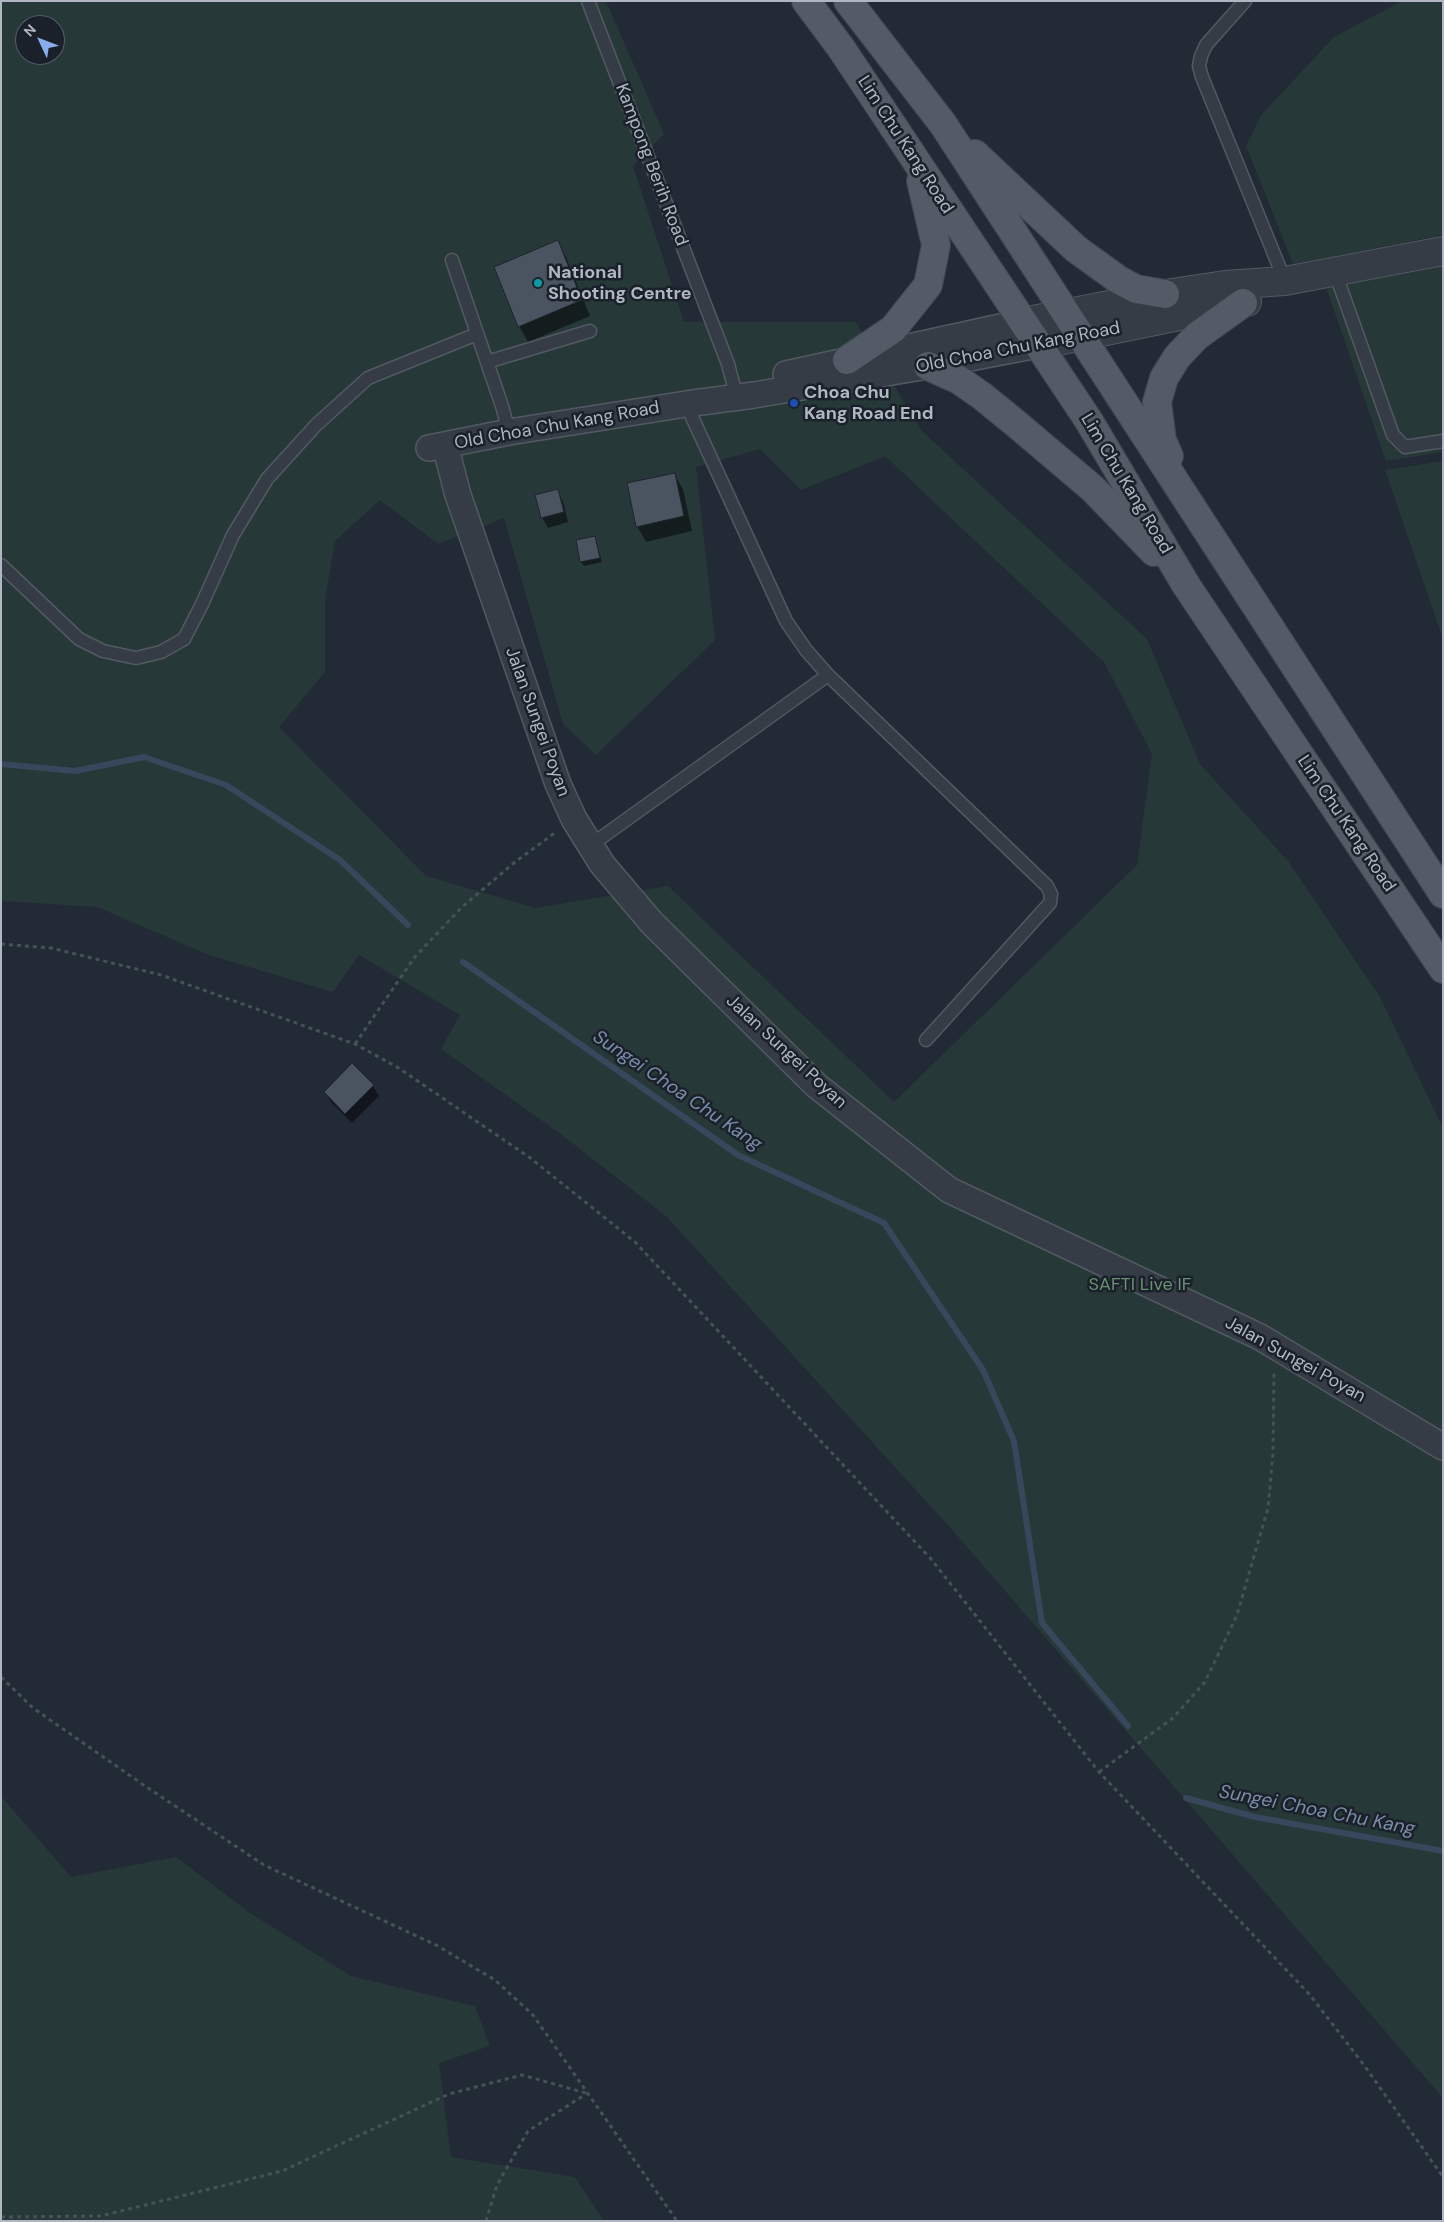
<!DOCTYPE html>
<style>
body{margin:0}
#map{position:relative;width:1444px;height:2222px;overflow:hidden;background:#222a35;font-family:"DM Sans",sans-serif}
canvas{display:block}
.frame{position:absolute;inset:0;border:2px solid #b0b6c2;pointer-events:none}
.north{position:absolute;left:15px;top:15px;width:50px;height:50px;box-sizing:border-box;background:#1b212a;border:1px solid #575d67;border-radius:50%;rotate:313deg;font-size:14px;font-weight:700;line-height:20px;text-align:center;color:#b0b6c2}
.north::after{content:'';display:block;margin:auto;width:18px;height:22px;background:#8aaeed;clip-path:polygon(50% 0,100% 100%,50% 72%,0 100%)}
</style>
<div id="map">
<canvas width="1444" height="2222"></canvas>
<div class="frame"></div>
<div class="north">N</div>
</div>
<script>
const c = document.querySelector('canvas').getContext('2d');
c.lineJoin = 'round';
function fill(path, color) { c.fillStyle = color; c.fill(path, 'evenodd'); }
const toPath = rows => new Path2D(rows.map(r => 'M' + r).join(''));
function stroke(path, color, width, dash) { c.strokeStyle = color; c.lineWidth = width; c.lineCap = dash ? 'butt' : 'round'; c.setLineDash(dash || []); c.stroke(path); }
function drawText(font, color, halo, rows, align = 'center') {
  c.font = font + ' "DM Sans",sans-serif'; c.lineWidth = 5; c.setLineDash([]); c.textBaseline = 'middle'; c.strokeStyle = halo; c.fillStyle = color; for (const [text, x, y, turn = 0] of rows) {
    c.save(); c.translate(x, y); c.rotate((+turn || 0) * Math.PI / 180); c.textAlign = isNaN(turn) ? turn : align; if (halo) c.strokeText(text, 0, 0); c.fillText(text, 0, 0); c.restore();
  }
}
fill(toPath([
 [1,1,606,1,664,134,633,166,684,322,856,322,921,430,1147,639,1200,764,1288,861,1380,997,1443,1128,1443,2098,955,1533,666,1216,558,1132,441,1049,460,1015,359,955,333,992,209,955,97,907,1,901],
 [25,25,55,25,55,55,25,55],
 [760,449,801,490,885,456,1104,662,1152,754,1137,865,894,1102,668,886,536,908,426,876,279,727,325,672,325,601,335,541,380,500,438,544,504,518,563,724,596,755,715,640,696,467],
 [1402,1,1443,1,1443,235,1293,264,1246,146,1262,114,1334,37],
 [1443,263,1443,452,1386,461,1326,287],
 [1443,461,1443,639,1385,470],
 [1,1796,71,1877,176,1857,250,1913,351,1976,475,2006,490,2046,439,2063,451,2157,575,2177,604,2221,1,2221]
]), '#273838');
fill(toPath([
 [558,242,566,257,590,316,528,342,519,326],
 [674,474,683,489,692,531,646,542,637,526],
 [557,491,563,501,568,522,548,528,542,517],
 [595,537,602,562,584,566,581,562],
 [373,1086,379,1096,352,1123,331,1102,325,1092]
]), '#0007');
stroke(toPath([
 [1,764,75,771,144,757,226,785,340,860,408,925],
 [463,962,738,1155,884,1223,983,1370,1014,1441,1042,1623,1128,1726],
 [1186,1798,1255,1817,1443,1851]
]), '#39475d', 6);
const building = toPath([
 [558,240,582,300,518,327,494,267,558,240],
 [675,473,684,516,636,527,627,483,675,473],
 [558,489,564,512,541,518,535,495,558,489],
 [595,536,600,558,580,562,576,540,595,536],
 [352,1063,374,1085,345,1114,324,1092,352,1063]
]);
fill(building, '#4a5461');
stroke(building, '#1d232c', 1);
const service = toPath([
 [588,1,728,364,734,387],
 [1245,1,1206,45,1201,56,1199,66,1202,77,1285,281],
 [452,260,502,406,509,432],
 [1335,272,1393,435,1405,447,1443,441],
 [487,362,590,331],
 [686,404,786,621,806,650,828,675,1047,886,1051,894,1050,903,926,1040],
 [1,565,79,639,103,651,136,658,161,652,184,639,202,604,233,535,267,479,316,425,368,378,477,334],
 [591,845,828,675]
]);
const minor = toPath([
 [786,374,1023,322],
 [445,445,458,495,558,784,574,819,602,864,652,923,817,1086,949,1190,1260,1337,1443,1447],
 [429,448,509,432,686,404,754,395,928,366,1038,345]
]);
const tertiary = toPath([
 [1023,322,1165,294,1225,285,1285,281,1443,251],
 [1038,345,1247,302]
]);
const primary = toPath([
 [806,1,841,48,1089,421,1186,585,1443,969],
 [848,1,943,124,1443,894],
 [975,154,1076,249,1119,280,1136,289,1165,294],
 [847,360,893,329,928,285,936,245,921,181],
 [928,366,959,380,982,396,1014,422,1092,488,1154,552],
 [1169,456,1162,440,1157,402,1164,378,1177,357,1197,336,1243,303]
]);
stroke(service, '#535963', 15);
stroke(minor, '#535963', 28);
stroke(tertiary, '#535963', 30);
stroke(primary, '#3f454f', 30);
stroke(toPath([
 [1,944,51,948,161,975,355,1044,397,1067,529,1157,635,1242,931,1559,1099,1772,1310,1995,1364,2065,1443,2177],
 [355,1044,414,958,462,907,515,862,556,832],
 [1,1677,33,1708,145,1786,264,1865,436,1945,495,1980,533,2015,677,2221],
 [1099,1772,1173,1718,1205,1682,1237,1615,1268,1508,1273,1453,1274,1372],
 [1,2217,101,2216,282,2171,449,2094,522,2075,586,2093],
 [486,2221,497,2185,528,2131,586,2094]
]), '#435356', 3, [4, 4]);
stroke(service, '#353c46', 12);
stroke(minor, '#353c46', 25);
stroke(tertiary, '#353c46', 28);
stroke(primary, '#535b66', 28);
for (const [x, y, r, color] of [
 [538,283,5,"#0f9aa8"],
 [794,403,5,"#1a4fb4"]
]) { const dot = new Path2D(); dot.arc(x, y, r, 0, 2 * Math.PI); c.fillStyle = color; c.fill(dot); stroke(dot, '#1b212a', 2); }
drawText('18px', '#b0b6c2', '#1b212a', [
 ["Lim Chu Kang Road",905,145,57],
 ["Kampong Berih Road",651,165,69],
 ["Old Choa Chu Kang Road",1018,348,-11],
 ["Old Choa Chu Kang Road",557,426,-10],
 ["Lim Chu Kang Road",1126,484,59],
 ["Jalan Sungei Poyan",537,722,70],
 ["Lim Chu Kang Road",1346,824,56],
 ["Jalan Sungei Poyan",786,1052,43],
 ["Jalan Sungei Poyan",1295,1360,29]
]);
drawText('bold 18px', '#b0b6c2', '#1b212a', [
 ["National",548,273],
 ["Shooting Centre",548,294],
 ["Choa Chu",804,393],
 ["Kang Road End",804,414]
], 'left');
drawText('18px', '#699173', '#1b212a', [
 ["SAFTI Live IF",1140,1285]
]);
drawText('italic 19px', '#7a8da9', '#1b212a', [
 ["Sungei Choa Chu Kang",677,1091,34],
 ["Sungei Choa Chu Kang",1317,1811,11]
]);
</script>
